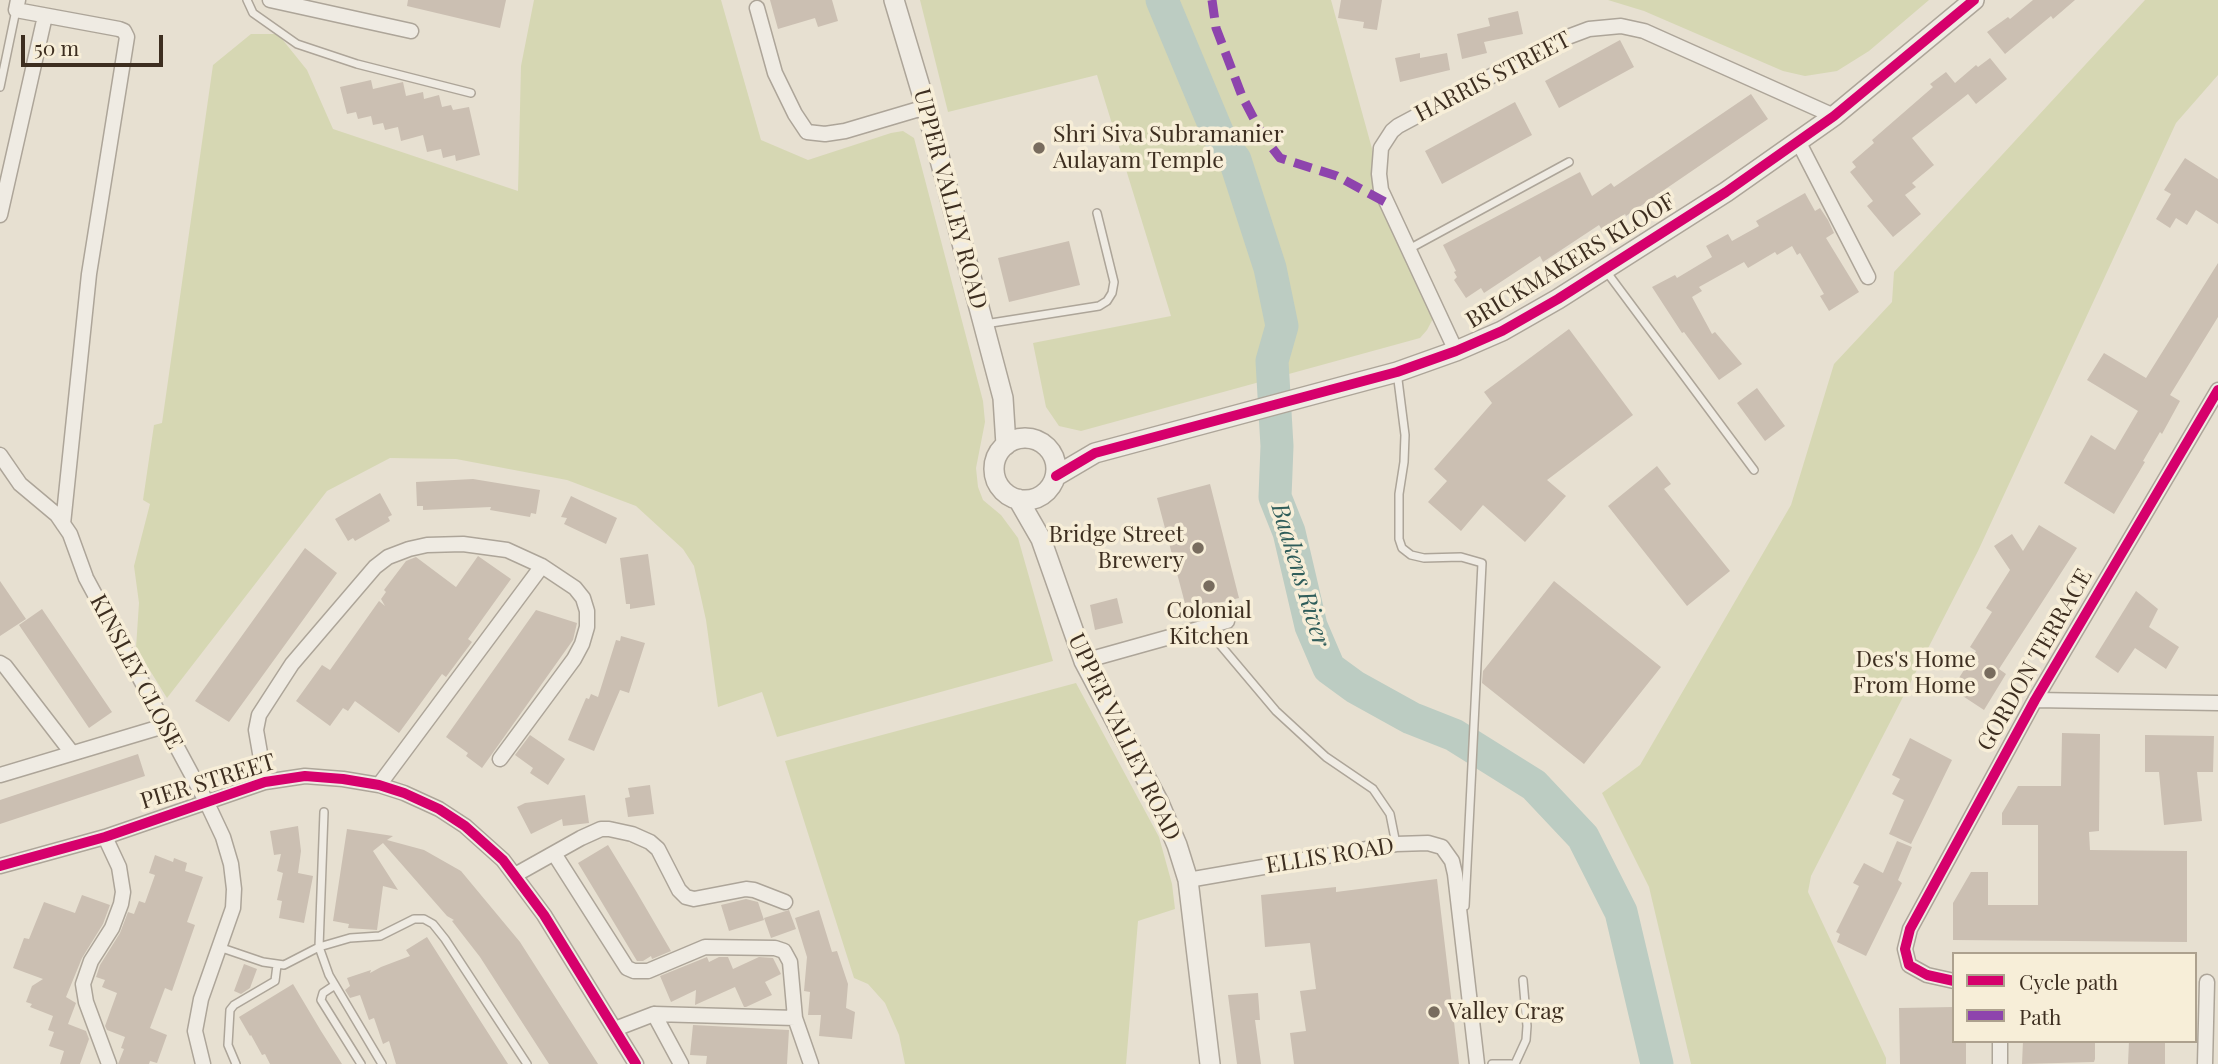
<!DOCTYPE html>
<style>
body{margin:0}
#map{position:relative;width:2218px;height:1064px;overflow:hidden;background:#e7e0d1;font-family:"Playfair Display",serif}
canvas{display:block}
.legend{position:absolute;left:1952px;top:952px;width:245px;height:91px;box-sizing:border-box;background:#f7eed8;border:2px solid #ada18e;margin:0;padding:9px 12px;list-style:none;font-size:21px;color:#3d2e20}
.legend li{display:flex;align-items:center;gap:14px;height:35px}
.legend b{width:35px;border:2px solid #ada18e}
.scale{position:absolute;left:21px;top:35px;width:142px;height:32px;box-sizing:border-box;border:4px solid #3d2e20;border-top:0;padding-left:9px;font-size:21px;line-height:24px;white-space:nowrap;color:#3d2e20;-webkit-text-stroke:5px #f7eed8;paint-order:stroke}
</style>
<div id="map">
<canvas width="2218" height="1064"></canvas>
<ul class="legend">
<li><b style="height:9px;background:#d6006c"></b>Cycle path</li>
<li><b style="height:9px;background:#8e44ad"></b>Path</li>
</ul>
<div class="scale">50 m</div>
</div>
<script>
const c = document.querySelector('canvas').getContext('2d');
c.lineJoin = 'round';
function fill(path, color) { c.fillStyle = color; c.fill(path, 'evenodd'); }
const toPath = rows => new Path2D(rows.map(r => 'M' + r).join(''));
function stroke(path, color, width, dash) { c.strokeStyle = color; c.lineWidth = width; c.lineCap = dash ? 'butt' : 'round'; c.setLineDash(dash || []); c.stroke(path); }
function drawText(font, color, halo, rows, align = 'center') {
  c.font = font + ' "Playfair Display",serif'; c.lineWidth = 7; c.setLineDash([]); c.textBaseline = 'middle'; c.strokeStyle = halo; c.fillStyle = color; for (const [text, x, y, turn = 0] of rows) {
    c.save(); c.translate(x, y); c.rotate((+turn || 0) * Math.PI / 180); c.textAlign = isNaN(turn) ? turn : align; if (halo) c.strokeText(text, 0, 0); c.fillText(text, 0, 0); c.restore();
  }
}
fill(toPath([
 [534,0,721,0,761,140,808,160,891,133,903,131,914,138,983,401,985,422,976,468,978,487,983,500,1001,515,1018,538,1053,661,777,737,762,692,718,707,706,620,694,566,683,549,636,506,567,480,456,459,390,458,327,491,167,698,136,648,139,603,134,566,150,504,143,500,154,425,162,423,213,65,251,34,278,34,307,70,333,129,518,191,521,66],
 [920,0,1331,0,1379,174,1437,311,1427,330,1420,338,1081,431,1059,426,1046,407,1033,343,1171,316,1097,75,948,112],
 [1608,0,1929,0,1869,51,1837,71,1805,76,1783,71,1644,11],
 [2145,0,2218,0,2218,75,2176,123,1978,551,1811,876,1808,892,1886,1058,1886,1064,1691,1064,1649,887,1602,793,1640,765,1791,505,1834,364,1892,302,1894,272],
 [1076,683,1159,837,1172,884,1175,909,1138,921,1126,1064,905,1064,899,1035,885,1003,868,984,854,978,785,761]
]), '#d6d7b3');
stroke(toPath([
 [1162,0,1221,141,1235,160,1270,268,1282,326,1272,361,1277,446,1275,497,1289,532,1311,626,1329,668,1355,687,1411,718,1454,735,1534,785,1583,837,1621,912,1657,1064]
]), '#bcccc2', 33);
fill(toPath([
 [408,0,506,0,500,28,407,6],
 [770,0,832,0,838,21,818,27,815,18,778,29],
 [1341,0,1382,0,1377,30,1363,28,1364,22,1338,18],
 [2033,0,2075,0,2053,19,2051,16,2005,54,1987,32,2008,17,2010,19],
 [1518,11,1523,34,1484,42,1487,53,1462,59,1457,34,1490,26,1488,18],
 [1620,40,1634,67,1559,108,1545,81],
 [1420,53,1420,58,1447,53,1450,70,1400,82,1395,58],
 [1990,58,2007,79,1976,104,1968,94,1912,138,1934,165,1912,183,1916,187,1905,195,1921,214,1893,237,1867,206,1873,201,1850,172,1856,167,1852,162,1874,143,1872,140,1933,87,1930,84,1946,72,1955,83,1976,65,1978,67],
 [371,80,373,89,403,82,406,96,423,92,424,99,439,95,442,107,451,105,453,110,469,107,480,155,456,161,455,155,443,158,441,149,427,152,423,135,401,141,398,127,385,130,383,123,373,125,371,116,358,119,356,112,347,114,340,87],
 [1751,94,1768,119,1626,216,1625,214,1602,230,1599,225,1543,262,1540,256,1484,293,1481,288,1466,298,1454,280,1457,277,1454,272,1456,271,1443,245,1580,172,1592,196,1611,183,1614,187],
 [1515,102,1532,135,1442,184,1425,151],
 [2185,158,2218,179,2218,224,2196,210,2187,225,2176,218,2170,228,2156,219,2171,194,2164,190],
 [1805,193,1815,211,1820,208,1828,220,1834,233,1826,238,1859,292,1829,311,1820,296,1824,294,1800,253,1797,255,1792,246,1777,255,1775,252,1748,268,1744,262,1699,287,1702,291,1692,297,1712,334,1715,332,1742,364,1719,380,1684,332,1682,333,1652,287,1675,275,1677,278,1712,257,1706,246,1728,234,1732,241,1759,226,1756,221],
 [1069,241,1080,285,1009,302,998,258],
 [2218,263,2218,317,2170,395,2180,401,2162,434,2160,432,2143,461,2145,462,2114,514,2064,483,2091,435,2115,450,2138,411,2087,380,2104,353,2146,378],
 [1569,329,1633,415,1547,480,1566,496,1525,542,1483,505,1461,531,1428,502,1447,481,1434,469,1492,403,1484,392],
 [1757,388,1785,426,1765,441,1737,403],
 [1657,466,1671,484,1664,489,1730,571,1687,606,1608,506],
 [473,479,540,490,536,514,531,513,530,517,490,510,491,507,423,510,423,506,417,506,416,482],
 [1210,484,1239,598,1187,611,1157,498],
 [380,493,392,515,388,517,390,521,355,541,353,538,348,541,335,519],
 [571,496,617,518,606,544,564,524,567,518,561,517],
 [2039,525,2077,548,1999,669,2006,674,1984,710,1952,689,1976,651,1970,647,1992,612,1986,608,2010,570,1994,546,2012,534,2023,551],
 [305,548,337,573,229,722,195,701],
 [648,554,655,605,630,609,630,604,626,604,620,558],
 [478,556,511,579,468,639,472,642,446,677,442,674,399,733,355,701,348,711,343,708,330,726,296,701,322,665,330,670,379,601,385,606,381,599,386,592,384,590,406,561,416,557,456,587],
 [0,581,26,619,0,636],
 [1554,581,1661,667,1584,764,1482,683,1483,671],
 [2136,591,2158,609,2149,627,2179,647,2166,669,2135,648,2118,673,2095,657],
 [1117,598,1123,623,1095,630,1090,605],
 [42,609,112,712,89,728,19,625],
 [536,610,577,623,573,640,482,768,466,756,468,753,446,737],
 [621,636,645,643,629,693,620,690,594,751,568,740,586,698,589,699,591,694,598,697,616,640,620,641],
 [2062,733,2100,734,2099,831,2089,832,2090,850,2187,851,2187,942,1953,940,1953,903,1971,872,1988,872,1988,905,2038,905,2038,825,2002,825,2002,813,2018,786,2061,786],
 [530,735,565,759,548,785,530,773,533,768,515,755],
 [2145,735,2214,736,2213,772,2197,772,2202,821,2164,825,2159,772,2145,772],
 [1910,738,1952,760,1911,844,1889,834,1904,800,1892,794,1900,779,1892,775],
 [138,754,145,776,0,824,0,800],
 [650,785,654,814,628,817,625,798,630,797,628,788],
 [585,795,589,823,563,826,562,819,531,834,517,807,525,803],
 [298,826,301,851,298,873,313,876,304,923,279,918,282,901,277,900,283,873,277,871,281,854,274,855,270,831],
 [347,829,393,836,387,840,424,850,461,871,520,942,598,1064,549,1064,480,957,452,921,454,920,447,916,383,843,373,851,398,890,383,886,377,930,348,928,349,924,333,921],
 [1897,841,1912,847,1898,880,1902,883,1866,956,1837,942,1840,934,1836,932,1859,886,1853,883,1864,863,1883,873],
 [608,845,636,891,671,951,652,959,651,956,643,961,637,961,598,896,578,863],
 [155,855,173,862,174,858,187,863,185,871,203,877,187,922,195,925,172,991,165,988,150,1028,167,1035,157,1063,150,1061,149,1064,118,1064,124,1049,121,1048,125,1037,107,1030,105,1026,117,993,102,987,105,980,96,977,100,965,120,933,128,912,134,914,139,901,145,903,155,875,149,873],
 [1437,879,1459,1064,1294,1064,1290,1033,1306,1031,1300,991,1316,989,1310,943,1265,947,1261,895,1336,887,1336,892],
 [82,895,110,905,103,924,82,958,66,997,76,1003,68,1024,86,1031,89,1039,80,1064,60,1064,64,1051,49,1046,54,1032,48,1030,53,1016,30,1007,32,1004,26,1002,32,986,43,979,13,968,24,938,29,939,44,902,75,913],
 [746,899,758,902,764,920,729,931,721,905],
 [789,910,796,929,771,938,764,918],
 [819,910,832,952,837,951,848,984,846,1008,855,1012,852,1039,819,1036,821,1015,808,1015,810,992,804,991,807,957,795,918],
 [427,937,483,1025,508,1064,396,1064,389,1041,383,1044,374,1018,369,1020,360,995,350,998,345,990,350,986,347,978,371,970,370,973,381,967,410,956,406,950],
 [707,957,709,962,719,957,728,957,733,969,759,957,773,958,781,974,765,982,772,995,746,1007,744,1007,735,987,695,1005,696,990,671,1002,660,976],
 [244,964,257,969,250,988,241,994,234,991],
 [293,984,321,1031,342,1064,270,1064,265,1054,262,1055,251,1035,250,1036,239,1017],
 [1258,993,1260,1020,1255,1020,1261,1064,1237,1064,1228,995],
 [1954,1007,1954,1043,1966,1043,1966,1064,1900,1064,1899,1008],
 [693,1025,789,1030,787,1064,706,1064,707,1056,690,1055],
 [2023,1041,2095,1041,2095,1059,2094,1062,2022,1064],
 [2129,1041,2165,1041,2165,1064,2128,1064]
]), '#cbbfb2');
const service = toPath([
 [247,0,253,13,297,44,357,64,471,93],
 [0,87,16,10],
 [1409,249,1569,162],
 [1606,271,1754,470],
 [985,324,1099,306,1107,301,1112,293,1114,282,1097,213],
 [1397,372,1405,435,1404,462,1399,494,1399,539,1402,548,1411,555,1424,558,1461,557,1482,563,1465,906],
 [1206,628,1276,711,1326,757,1373,789,1390,814,1396,844],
 [324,812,319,947,329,975,382,1064],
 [219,947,263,962,284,965,319,947,350,938,380,936,414,919,424,919,433,924,445,939,527,1064],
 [335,985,323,993,321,1000,361,1064],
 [236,1064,228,1045,230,1010,234,1005,275,981,277,965],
 [1492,1064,1511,1064],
 [1515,1064,1526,1040,1527,1026,1523,980]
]);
const minor = toPath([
 [18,0,16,10,119,29,124,31,127,37,89,274,63,524],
 [270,0,411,31],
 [757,8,775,73,795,114,807,132,825,134,845,131,926,107],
 [1798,141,1868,277],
 [0,215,45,16],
 [1456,351,1381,190,1379,174,1381,148,1392,131,1398,126,1557,41,1589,29,1621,26,1644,31,1834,116],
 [0,455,20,484,57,515,70,534,86,578,207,803,223,837,231,864,234,889,233,908,201,999,195,1031,203,1064],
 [1084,661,1227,621],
 [0,663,5,666,72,753],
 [2035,700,2218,703],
 [0,775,164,726],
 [265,782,256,730,259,715,292,664,375,567,388,557,409,549,427,545,463,544,507,550,542,566,575,588,583,598,587,611,587,627,582,644,574,659,500,759],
 [379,785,542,566],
 [105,837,119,867,123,892,121,904,112,928,91,961,83,984,86,1002,109,1064],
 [555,855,627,968,634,971,648,971,705,947,775,948,784,951,790,962,795,1018],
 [0,866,105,837,265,782,305,776,343,779,379,785,404,793,439,809,465,826,503,860,544,915,636,1064],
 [515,875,581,838,601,829,609,829,632,834,650,842,658,849,679,890,686,897,694,899,746,889,754,890,785,902],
 [1188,880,1396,844,1428,843,1442,847,1452,861,1455,874,1477,1064],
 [1954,981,1927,975,1909,965,1905,949,1910,929,2035,700,2218,390],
 [654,1014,681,1064],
 [615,1029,654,1014,795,1018,811,1064],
 [2000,1041,2000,1064],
 [2205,1064,2207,982]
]);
const tertiary = toPath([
 [894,0,926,107,1003,398,1006,445],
 '994 469a31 31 0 1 1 62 0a31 31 0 1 1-62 0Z',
 [1056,476,1095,453,1397,372,1456,351,1502,331,1558,299,1726,192,1834,116,1974,0],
 [1018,499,1041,539,1084,661,1159,803,1177,845,1188,880,1210,1064]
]);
stroke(service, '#ada599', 10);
stroke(minor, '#ada599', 17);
stroke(tertiary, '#ada599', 22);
stroke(service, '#efebe3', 7);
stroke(minor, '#efebe3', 14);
stroke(tertiary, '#efebe3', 19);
stroke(toPath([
 [1212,0,1216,28,1242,96,1263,136,1280,158,1337,176,1385,202]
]), '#8e44ad', 9, [18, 9]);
stroke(toPath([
 [1056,476,1095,453,1397,372,1456,351,1502,331,1558,299,1726,192,1834,116,1974,0],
 [0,866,105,837,265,782,305,776,343,779,379,785,404,793,439,809,465,826,503,860,544,915,636,1064],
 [1954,981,1927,975,1909,965,1905,949,1910,929,2035,700,2218,390]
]), '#d6006c', 10);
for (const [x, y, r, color] of [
 [1039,148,7,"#786c5e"],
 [1198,548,7,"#786c5e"],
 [1209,586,7,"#786c5e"],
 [1990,673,7,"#786c5e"],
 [1434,1012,7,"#786c5e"]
]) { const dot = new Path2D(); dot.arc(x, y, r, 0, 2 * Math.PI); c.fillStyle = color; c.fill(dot); stroke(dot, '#f7eed8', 2.5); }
drawText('23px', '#3d2e20', '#f7eed8', [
 ["HARRIS STREET",1493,77,-27],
 ["UPPER VALLEY ROAD",950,199,75],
 ["BRICKMAKERS KLOOF",1571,261,-31],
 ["GORDON TERRACE",2035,660,-60],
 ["KINSLEY CLOSE",136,672,62],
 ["UPPER VALLEY ROAD",1124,737,64],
 ["PIER STREET",208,782,-17],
 ["ELLIS ROAD",1330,856,-9]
]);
drawText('23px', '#3d2e20', '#f7eed8', [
 ["Shri Siva Subramanier",1053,135],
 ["Aulayam Temple",1053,161],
 ["Bridge Street",1184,535,"right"],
 ["Brewery",1184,561,"right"],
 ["Colonial",1209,611,"center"],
 ["Kitchen",1209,637,"center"],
 ["Des's Home",1976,660,"right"],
 ["From Home",1976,686,"right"],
 ["Valley Crag",1448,1012]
], 'left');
drawText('italic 24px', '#2f5d5a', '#f7eed8', [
 ["Baakens River",1300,575,73]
]);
</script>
